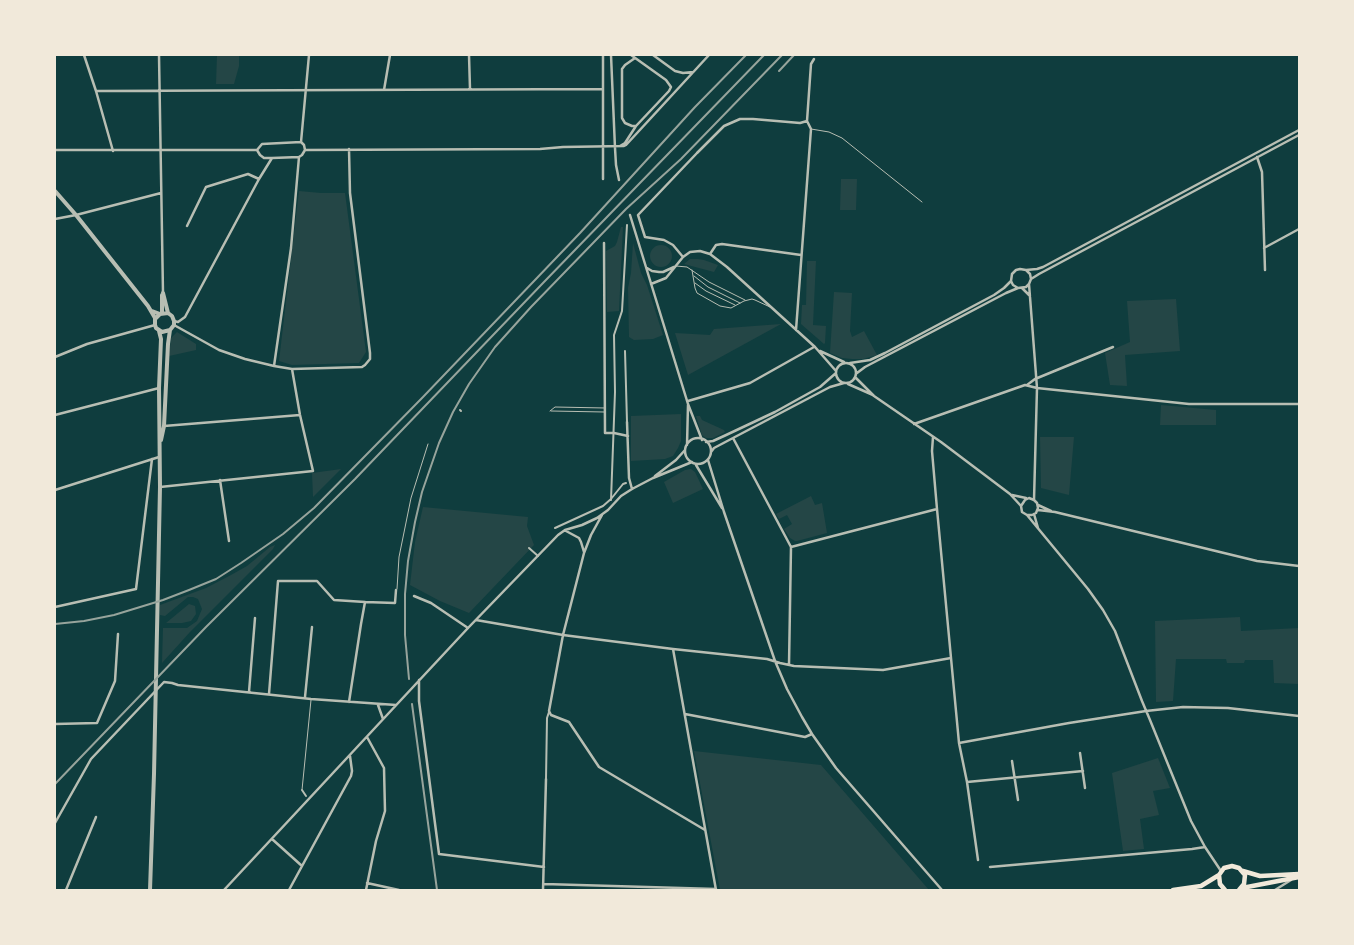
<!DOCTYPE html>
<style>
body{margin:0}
#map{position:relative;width:1354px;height:945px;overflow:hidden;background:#0f3d3e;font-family:Figtree,sans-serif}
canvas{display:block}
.frame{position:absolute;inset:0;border:56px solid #f1e9da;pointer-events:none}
</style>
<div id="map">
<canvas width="1354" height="945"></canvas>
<div class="frame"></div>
</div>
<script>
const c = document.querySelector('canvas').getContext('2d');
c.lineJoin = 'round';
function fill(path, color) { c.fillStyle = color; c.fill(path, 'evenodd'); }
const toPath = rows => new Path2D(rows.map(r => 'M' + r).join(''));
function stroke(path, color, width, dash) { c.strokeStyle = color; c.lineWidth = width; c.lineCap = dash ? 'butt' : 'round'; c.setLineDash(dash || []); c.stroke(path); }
fill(toPath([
 [217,55,239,55,239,66,234,84,216,84],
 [841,179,857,179,856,210,840,210],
 [299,191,321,193,345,193,366,352,359,363,292,365,279,361],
 [621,227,623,227,619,311,607,312,606,251,615,246,617,242],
 [633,243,641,273,647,285,663,335,653,339,634,340,629,337,628,288,631,273],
 '650 256a11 11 0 1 1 22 0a11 11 0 1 1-22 0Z',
 [690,259,698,259,704,260,718,265,714,272,684,264],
 [807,261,816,261,813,325,826,326,825,343,824,344,801,324,802,305,806,305],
 [834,292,852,293,850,331,852,337,864,331,877,355,863,359,852,359,842,358,830,353],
 [1176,299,1180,351,1125,355,1127,386,1110,385,1105,353,1130,342,1127,301],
 [781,324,688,375,675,333,710,335,714,329],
 [177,332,196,344,196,350,169,356,171,338],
 [1161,405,1216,410,1216,425,1160,425],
 [681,414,681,441,678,448,673,456,665,459,631,461,631,416],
 [696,416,700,416,702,420,724,430,725,432,713,438,706,438,702,435,701,432],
 [1040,437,1074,437,1069,495,1041,488],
 [341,469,313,497,312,473],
 [691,469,695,472,703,489,673,503,664,482,685,470],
 [811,496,815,505,822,503,827,533,797,541,795,541,790,538,784,529,792,524,787,515,779,519,776,514],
 [423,507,528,517,527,526,534,545,469,613,440,601,410,585,415,542],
 [275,545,273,549,190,632,162,663,163,628,187,628,197,621,202,609,198,599,193,597,188,597,165,616,160,615,160,605,206,588,231,575,247,566,270,547],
 [189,604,195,606,196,614,191,621,182,623,166,623],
 [1240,617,1241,631,1299,628,1299,684,1274,683,1273,660,1245,660,1244,663,1227,663,1226,659,1176,659,1173,701,1156,702,1155,621],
 [694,751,821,765,929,890,720,890],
 [1158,758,1170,788,1153,791,1159,815,1140,819,1144,849,1123,851,1112,773]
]), '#244646');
stroke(toPath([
 [811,129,829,132,842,138,922,202],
 [676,266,687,267,709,282,745,300],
 [692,270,695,288,697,293,720,306,731,308,744,301,752,299,755,300,770,307],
 [694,276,708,287,740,303],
 [695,283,706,291,735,305],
 [550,411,555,407,605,408],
 [551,411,604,412],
 [397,589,399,557,411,498,428,444],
 [302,790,311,700]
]), '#b8beb3', 1);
stroke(toPath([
 [625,351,627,422],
 [460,410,461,411],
 [611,500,615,392,614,335,622,311,627,225],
 [555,528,603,506,611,499,623,484,626,483],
 [529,548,538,556],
 [546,779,547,718,549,712],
 [302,790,306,796]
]), '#b8beb3', 2);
stroke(toPath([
 [84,55,96,91,113,151],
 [159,55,163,293],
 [469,55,470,89],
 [611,55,615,148,616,165,619,180],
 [653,55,675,71,683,73,693,72],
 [635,58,625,65,622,69,622,118,625,123,632,126,636,126],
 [384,90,390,55],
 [96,91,602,89],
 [301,142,309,55],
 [620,146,625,143,636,126,669,91,671,87,666,80,631,55],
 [55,150,257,150],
 [257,150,262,144,301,142,304,145,305,150],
 [257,150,260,155,264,158,272,158,299,157,302,155,305,150],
 [305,150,540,149,563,147,624,146,626,145,709,55],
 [1257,157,1262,172,1265,270],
 [603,179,603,55],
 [630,215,688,404,702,440],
 [55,219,76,215,161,193],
 [187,226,206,187,248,174,259,179],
 [604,243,605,433,614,433,628,436],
 [1264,248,1299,229],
 [710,254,716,245,722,244,801,255],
 [683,257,673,245,664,240,645,237,638,215,697,153,724,126,740,119,753,119,800,123,807,121],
 [647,268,652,271,659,272,663,272,674,267],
 [1031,279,1039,274,1299,135],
 [651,284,666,278,683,257,690,252,700,251,710,254,727,267,815,347,836,371],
 [1029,284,1037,388,1034,500],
 [1018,288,1013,285,1011,281,1012,274,1016,270,1020,269,1026,270,1037,269,1043,267,1299,130],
 [1022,288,1030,296],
 [174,321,178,322,185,317,259,179,272,158],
 [174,325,219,350,245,359,274,366,292,369,362,367,365,365,370,359,370,353,350,193,349,149],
 [796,330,811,129,807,121,811,64,814,59],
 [820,351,844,362],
 [55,357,87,344,155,325],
 '836 373a10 10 0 1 1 20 0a10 10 0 1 1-20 0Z',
 [850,363,870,360,885,353,994,295,1004,288,1011,281],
 [274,366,291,248,299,157],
 [857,373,865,367,1006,293,1018,288,1026,287,1029,284,1031,279,1030,274,1026,270],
 [856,378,874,396,941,442,1010,494,1021,506,1022,512,1027,515,1088,589,1103,610,1115,631,1142,701,1150,720,1191,821,1205,847,1221,871],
 [848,384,873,395],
 [1027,385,1035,379,1113,347],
 [688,401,750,383,814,347],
 [55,415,159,388],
 [627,422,629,478,632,489],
 [914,424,1025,385,1037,388,1189,404,1299,404],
 [164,426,300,415],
 [933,437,932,451,937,509,959,743,967,782,978,860],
 [733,438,791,547,789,665],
 '685 451a13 13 0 1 1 26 0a13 13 0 1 1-26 0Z',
 [706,442,713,441,724,436,775,412,820,387,836,373],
 [687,445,688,405],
 [711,452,714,448,733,438,830,387,844,383],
 [708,460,724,512,775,661,787,689,802,717,812,734,836,768,942,890],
 [696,465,722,508],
 [655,476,676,460,685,450],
 [220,480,229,541],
 [160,487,313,471,300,415,292,369],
 [55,490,159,457],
 [1012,495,1026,498],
 [1038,505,1051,511],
 [1021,506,1025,500,1029,498,1034,500,1037,503,1038,508,1036,513,1032,515,1027,515],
 [1038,510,1055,512,1257,561,1299,566],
 [1034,514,1038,528],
 [602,515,591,535,584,553,563,635,549,711,551,715,569,722,599,767,705,830],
 [566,531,579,538,581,542,584,552],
 [791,547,937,509],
 [414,596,431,603,468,628],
 [55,607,136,589,152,459],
 [476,620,563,635,673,649,767,659,780,663,794,666,883,670,951,658],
 [673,649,716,890],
 [419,680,419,701,439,854,544,867],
 [249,692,255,618],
 [269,694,278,581,317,581,334,600,365,602,395,603,396,590],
 [305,697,312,627],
 [349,702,361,624,365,602],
 [378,705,383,719],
 [685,714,805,737,812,734],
 [55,724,97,723,115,681,118,634],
 [959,743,1069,723,1146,711,1183,707,1228,708,1299,716],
 [1080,753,1085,788],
 [1012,761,1018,800],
 [967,782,1083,771],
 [55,823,91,759,164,682,172,683,178,685,311,699,396,705],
 [272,839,302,866],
 [990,867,1192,849,1205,847],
 [367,883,399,890],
 [544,884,716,889],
 [66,890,96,817],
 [224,890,468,628,558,535,565,530,582,525,597,518,608,510,621,496,632,489,653,478,692,462],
 [289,890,351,776,352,771,350,756],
 [366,890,376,841,385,811,384,768,367,737],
 [543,890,546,779],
 [1275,890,1291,880]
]), '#b8beb3', 2.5);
stroke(toPath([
 [55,191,76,215,148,306,155,318],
 [163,293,168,313],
 [152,311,160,314,168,313,172,316,174,321,174,325,170,330,168,344,164,426,161,440],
 [162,313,162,295],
 [160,314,155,319,155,325,156,328,162,332,170,330],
 [150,890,154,774,160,487,159,388,161,339,159,331]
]), '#b8beb3', 4);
stroke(toPath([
 [1243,871,1260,876,1299,874],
 [1242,888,1299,877],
 [1173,890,1201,886,1219,875],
 [1225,890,1220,884,1219,875,1224,868,1232,866,1239,868,1245,875,1244,884,1239,890]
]), '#f1e9da', 4.5);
stroke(toPath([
 [779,71,794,55],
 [55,624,84,621,114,615,163,600,189,590,216,579,241,563,283,534,314,508,423,397,580,233,695,107,746,55],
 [409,679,405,635,405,594,408,561,415,522,422,492,439,443,453,412,469,384,495,347,531,307,626,209,681,159,782,55],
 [412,704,437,890],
 [55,784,206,627,355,479,543,283,764,55]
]), '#97a49c', 2);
</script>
